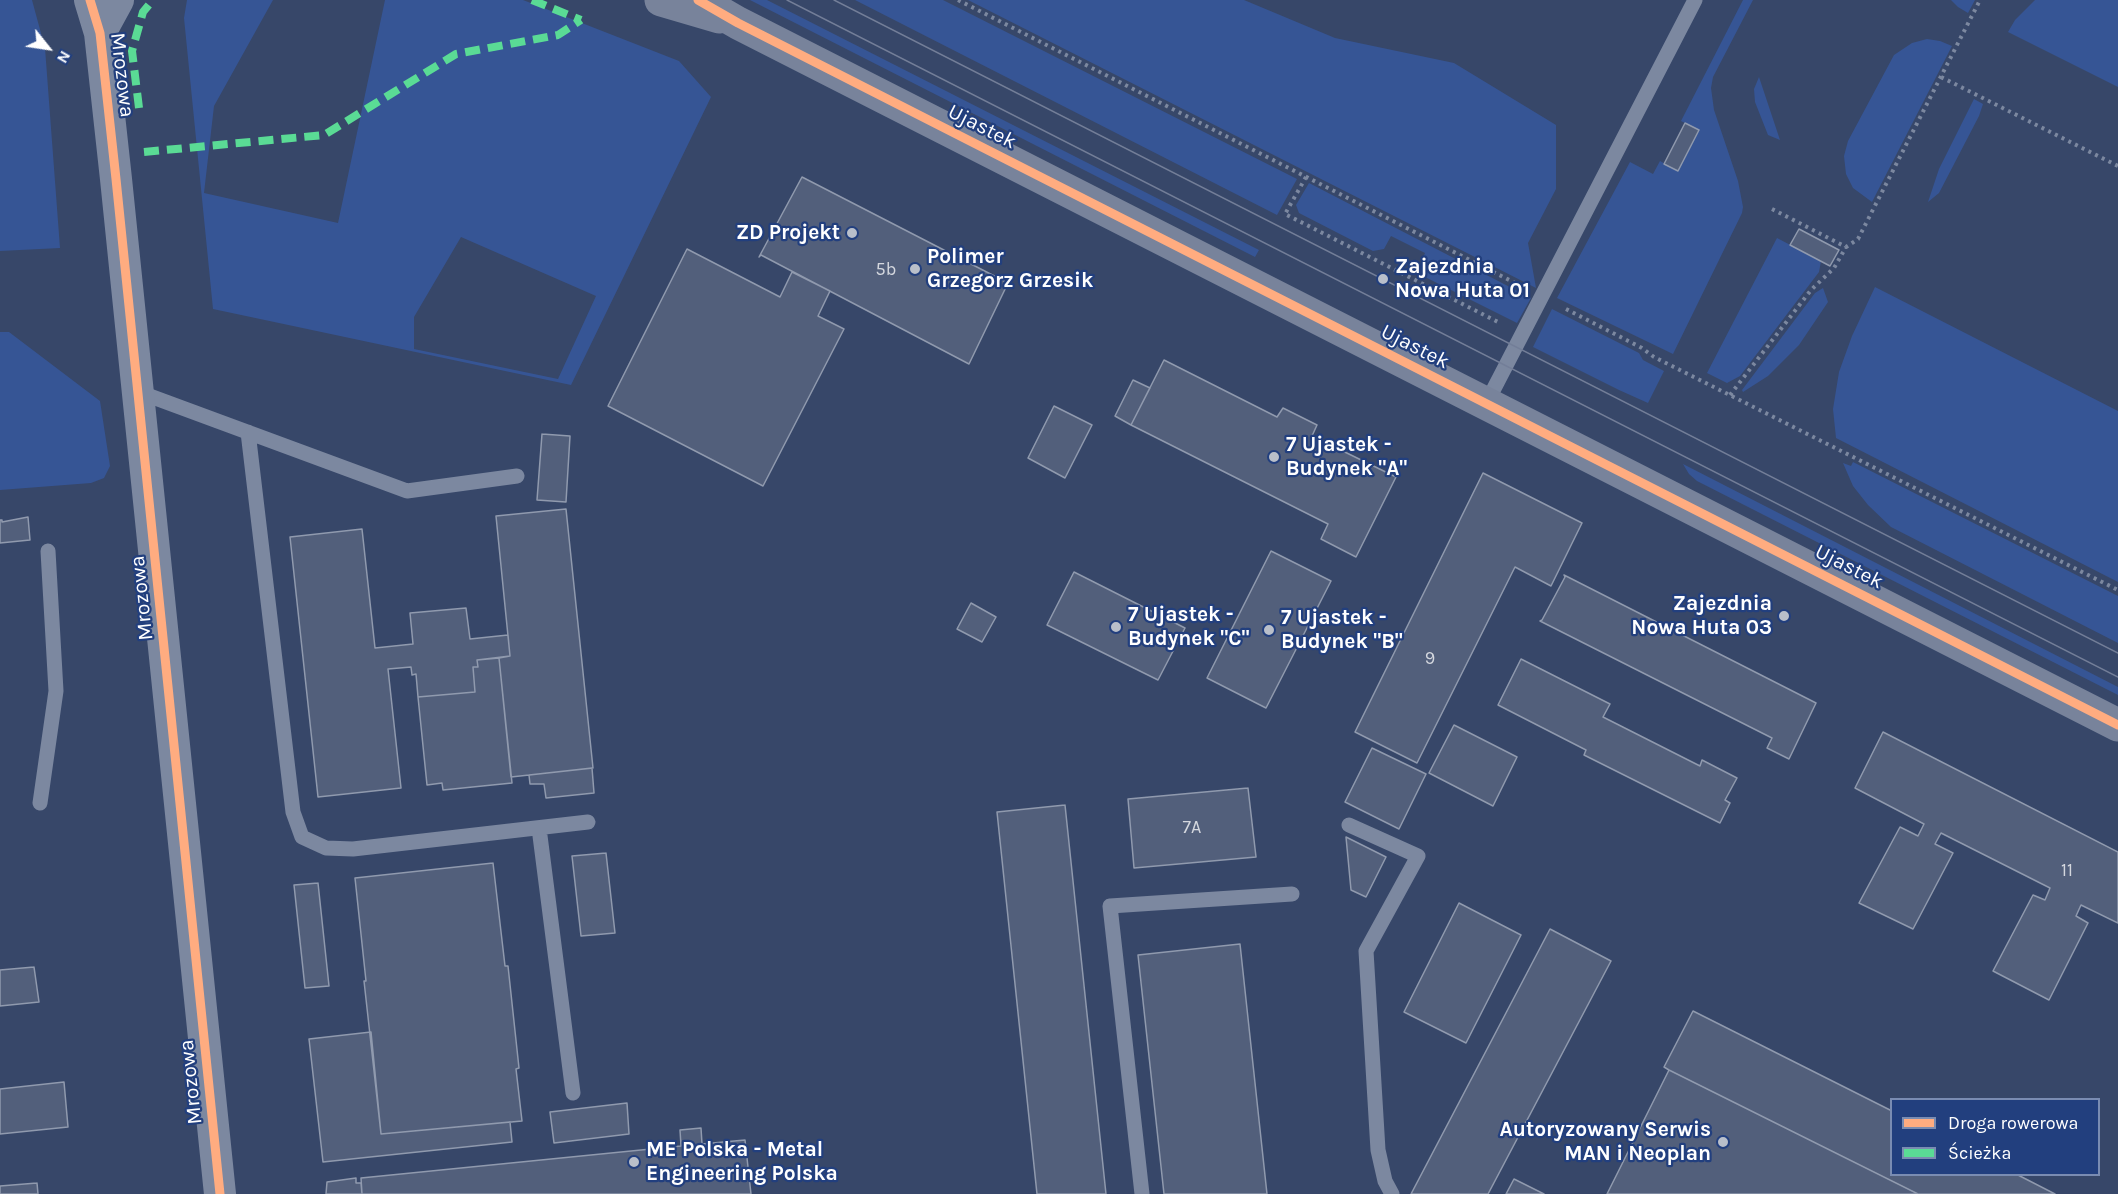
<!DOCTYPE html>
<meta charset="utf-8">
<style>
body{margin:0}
#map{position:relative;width:2118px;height:1194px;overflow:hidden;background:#374769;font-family:Karla,sans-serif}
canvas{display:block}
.legend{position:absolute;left:1890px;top:1098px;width:210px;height:78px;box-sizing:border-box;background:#223f7e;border:2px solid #7a8cb2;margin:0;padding:8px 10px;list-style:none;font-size:18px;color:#fff}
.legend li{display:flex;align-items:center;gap:12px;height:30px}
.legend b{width:30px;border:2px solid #7a8cb2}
.north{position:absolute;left:18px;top:18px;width:60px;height:60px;-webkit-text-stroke:4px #223f7e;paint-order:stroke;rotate:120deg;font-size:16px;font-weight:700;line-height:24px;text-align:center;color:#fff}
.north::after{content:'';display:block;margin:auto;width:21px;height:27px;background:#fff;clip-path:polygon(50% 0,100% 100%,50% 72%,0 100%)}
</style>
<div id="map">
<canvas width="2118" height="1194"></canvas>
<ul class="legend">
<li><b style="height:8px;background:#ffac80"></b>Droga rowerowa</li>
<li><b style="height:8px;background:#5adb95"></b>Ścieżka</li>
</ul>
<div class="north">N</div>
</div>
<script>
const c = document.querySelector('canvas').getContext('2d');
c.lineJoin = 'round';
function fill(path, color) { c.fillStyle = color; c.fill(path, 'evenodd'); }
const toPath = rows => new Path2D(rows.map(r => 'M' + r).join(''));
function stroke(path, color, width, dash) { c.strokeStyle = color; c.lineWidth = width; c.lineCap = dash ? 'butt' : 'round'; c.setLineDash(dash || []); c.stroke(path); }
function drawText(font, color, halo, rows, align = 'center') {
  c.font = font + ' Karla,sans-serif'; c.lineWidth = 4.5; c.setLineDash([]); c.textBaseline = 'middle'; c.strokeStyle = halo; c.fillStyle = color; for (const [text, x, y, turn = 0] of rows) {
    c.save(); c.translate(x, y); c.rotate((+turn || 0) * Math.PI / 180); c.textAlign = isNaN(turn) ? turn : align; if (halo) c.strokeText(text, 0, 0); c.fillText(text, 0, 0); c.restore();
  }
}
fill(toPath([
 [0,0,32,0,45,48,60,248,0,251],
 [187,0,273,0,214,106,204,193,338,223,385,0,523,0,679,61,711,97,571,385,213,309,184,18],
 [461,237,596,296,558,379,414,349,414,317],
 [750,0,767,0,1259,250,1255,257],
 [855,0,943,0,1297,179,1277,215],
 [968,0,1244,0,1335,38,1454,63,1556,125,1556,189,1528,243,1536,288],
 [1743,0,1753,0,1713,77,1711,88,1714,110,1738,181,1743,207,1742,213,1673,354,1557,298,1630,162,1653,174,1660,161,1678,171,1699,130,1681,121],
 [1951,0,1975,0,1968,13,1958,7],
 [2035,0,2118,0,2118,87,2008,32,2015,20],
 [1927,39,1940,41,1952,46,1872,202,1853,188,1846,174,1844,156,1848,141,1894,55,1912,43],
 [1759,77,1780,140,1768,135,1755,102,1754,89],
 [1974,99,1983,104,1979,116,1939,193,1928,202,1939,169],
 [1309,183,1531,298,1517,323,1421,275,1420,265,1425,253,1391,236,1384,249,1373,251,1299,213,1296,205],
 [1777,238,1821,261,1819,272,1740,376,1727,383,1707,373],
 [1875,287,2118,411,2118,582,1836,438,1833,409,1839,372,1852,336],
 [1823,288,1828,302,1799,345,1768,376,1743,392,1742,390,1815,293],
 [1552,309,1639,353,1643,360,1664,371,1648,403,1619,390,1533,347],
 [0,332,9,332,100,401,110,466,104,478,91,483,0,490],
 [1853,462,2118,596,2118,643,1891,527,1868,505,1853,486,1843,463,1851,466],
 [1683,464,2118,687,2118,695,1697,481,1689,474]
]), '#365595');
const building = toPath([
 [1685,123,1699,130,1678,171,1664,164,1685,123],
 [802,177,1008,283,969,364,761,255,759,257,802,177],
 [1799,229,1839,250,1830,266,1790,245,1799,229],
 [687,249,780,297,792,272,830,291,818,316,844,329,763,486,608,406,687,249],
 [1164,360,1277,417,1283,408,1317,425,1312,436,1396,477,1356,557,1321,539,1328,524,1131,425,1164,360],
 [1133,380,1150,388,1131,425,1115,416,1133,380],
 [1054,406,1092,425,1065,478,1028,458,1054,406],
 [542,434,570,436,566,502,537,500,542,434],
 [1483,473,1582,523,1551,586,1515,567,1417,763,1355,732,1483,473],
 [566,509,593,768,511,777,499,658,510,656,496,516,566,509],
 [28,517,30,540,0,543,0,520,2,520,2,522,28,517],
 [362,529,375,648,413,644,410,613,466,608,470,639,508,635,510,656,477,660,478,667,473,667,475,692,418,697,416,674,412,675,411,667,388,669,401,788,318,797,290,537,362,529],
 [1271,551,1331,581,1266,708,1207,678,1271,551],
 [1074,572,1185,628,1158,680,1047,625,1074,572],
 [1564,575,1816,703,1789,759,1767,748,1772,738,1540,621,1542,620,1565,577,1564,575],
 [971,603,996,617,982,642,957,629,971,603],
 [499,658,512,783,443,790,442,783,427,785,418,697,475,692,473,667,478,667,477,660,499,658],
 [1521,659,1610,704,1603,717,1700,766,1702,760,1737,778,1725,800,1730,803,1720,823,1584,755,1586,750,1498,705,1521,659],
 [1454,725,1517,757,1493,806,1429,773,1454,725],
 [1883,732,2118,852,2118,923,2081,905,2076,916,2088,923,2049,1000,1993,971,2033,895,2045,900,2050,888,1941,833,1935,844,1953,853,1913,929,1859,903,1900,827,1918,836,1924,824,1855,788,1883,732],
 [1372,748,1426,774,1399,829,1345,802,1372,748],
 [592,768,594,793,546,798,544,784,530,784,529,775,592,768],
 [1248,788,1256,857,1134,868,1128,799,1248,788],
 [1065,805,1106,1194,1037,1194,997,812,1065,805],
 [1346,837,1386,857,1366,897,1351,890,1346,837],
 [606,853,615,933,581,936,572,856,606,853],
 [493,863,505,966,508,966,519,1068,516,1069,522,1121,381,1134,364,981,366,981,355,878,493,863],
 [318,883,329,986,305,988,294,885,318,883],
 [1459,903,1521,935,1466,1043,1404,1012,1459,903],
 [1550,929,1611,961,1488,1194,1411,1194,1550,929],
 [1240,944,1267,1194,1164,1194,1138,955,1240,944],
 [34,967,39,1002,0,1006,0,970,34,967],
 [1693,1011,1892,1111,1892,1174,2016,1174,2055,1194,1918,1194,1669,1070,1664,1067,1693,1011],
 [371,1032,381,1134,510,1122,512,1142,323,1162,309,1039,371,1032],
 [1669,1070,1918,1194,1607,1194,1669,1070],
 [64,1082,68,1127,0,1134,0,1089,64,1082],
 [627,1103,629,1134,554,1143,550,1112,627,1103],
 [701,1128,702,1144,745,1140,751,1194,362,1194,361,1178,681,1146,680,1130,701,1128],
 [356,1178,356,1183,361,1183,362,1194,326,1194,327,1182,356,1178],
 [1514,1179,1544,1194,1506,1194,1514,1179],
 [37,1183,38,1194,0,1194,0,1186,37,1183]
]);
fill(building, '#525f7b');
stroke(building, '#909aae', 1.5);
stroke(toPath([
 [958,0,1519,285],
 [1941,77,2118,166],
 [1306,177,1285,214,1498,322],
 [1772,209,1846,247,1858,239,1980,0],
 [1566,309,1642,348,1654,357,2118,590],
 [1730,395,1811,290,1834,268,1846,247]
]), '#7c88a0', 4, [3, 4.5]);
stroke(toPath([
 [139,392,407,491,517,476],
 [1486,404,1695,0],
 [248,432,293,812,302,837,326,848,353,849,588,822],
 [40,803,56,691,48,551],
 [1349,825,1418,856,1366,951,1378,1150,1385,1181,1392,1194],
 [539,828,573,1093],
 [1142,1194,1110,906,1292,894]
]), '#7c88a0', 15);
stroke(toPath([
 [90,0,100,33,116,179,220,1194],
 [100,33,118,0]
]), '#7c88a0', 32);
stroke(toPath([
 [661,0,719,17],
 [698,0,738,23,2118,725]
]), '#78839b', 33);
stroke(toPath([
 [787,0,2118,677],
 [834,0,2118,653]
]), '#737e98', 1.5);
stroke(toPath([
 [532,0,581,20],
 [139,108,132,51,143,12,153,0],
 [144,152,324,135,456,54,558,35,581,20]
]), '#5adb95', 8, [15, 8]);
stroke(toPath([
 [90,0,100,33,116,179,220,1194],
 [698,0,738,23,2118,725]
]), '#ffac80', 9);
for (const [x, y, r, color] of [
 [852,233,6,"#b9bfca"],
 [915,269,6,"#b9bfca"],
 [1383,279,6,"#b9bfca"],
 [1274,457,6,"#b9bfca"],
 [1784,616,6,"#b9bfca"],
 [1116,627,6,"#b9bfca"],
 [1269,630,6,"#b9bfca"],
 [1723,1142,6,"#b9bfca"],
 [634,1162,6,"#b9bfca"]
]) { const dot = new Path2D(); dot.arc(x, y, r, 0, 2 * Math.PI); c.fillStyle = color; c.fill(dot); stroke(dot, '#223f7e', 2); }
drawText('18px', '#d4d7de', null, [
 ["5b",886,270],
 ["9",1430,659],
 ["7A",1192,828],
 ["11",2067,871]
]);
drawText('21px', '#fff', '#223f7e', [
 ["Mrozowa",122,75,83],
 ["Ujastek",982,127,27],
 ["Ujastek",1415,347,27],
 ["Ujastek",1849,567,27],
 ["Mrozowa",142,598,-96],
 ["Mrozowa",191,1082,-96]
]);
drawText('bold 21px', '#fff', '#223f7e', [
 ["ZD Projekt",840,233,"right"],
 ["Polimer",927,257],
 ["Grzegorz Grzesik",927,281],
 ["Zajezdnia",1395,267],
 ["Nowa Huta 01",1395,291],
 ["7 Ujastek -",1286,445],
 ["Budynek \"A\"",1286,469],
 ["Zajezdnia",1772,604,"right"],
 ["Nowa Huta 03",1772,628,"right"],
 ["7 Ujastek -",1128,615],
 ["Budynek \"C\"",1128,639],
 ["7 Ujastek -",1281,618],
 ["Budynek \"B\"",1281,642],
 ["Autoryzowany Serwis",1711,1130,"right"],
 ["MAN i Neoplan",1711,1154,"right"],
 ["ME Polska - Metal",646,1150],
 ["Engineering Polska",646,1174]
], 'left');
</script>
